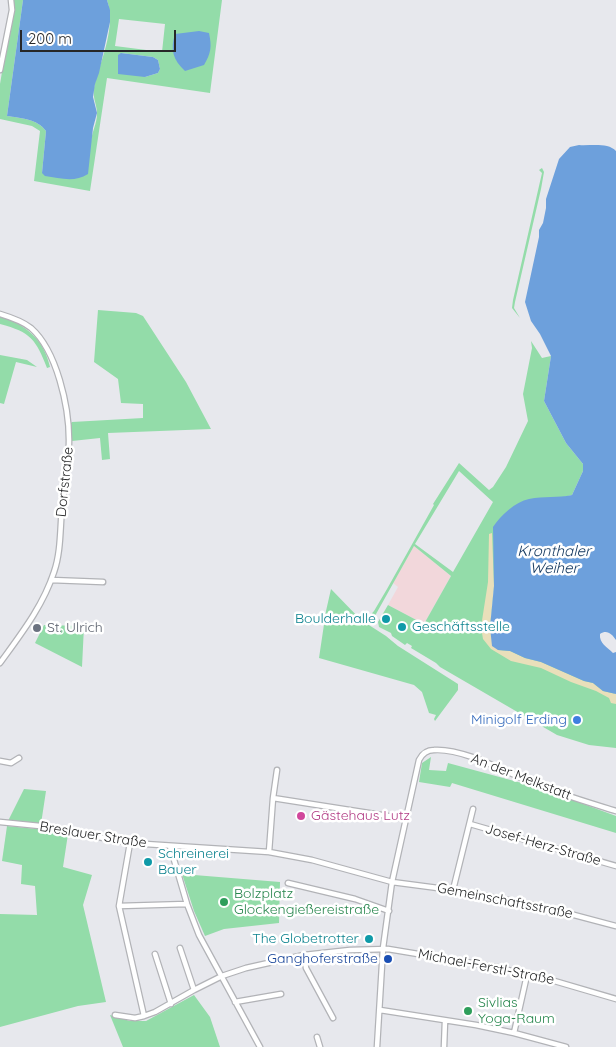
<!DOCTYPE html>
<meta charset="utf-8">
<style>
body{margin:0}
#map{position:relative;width:616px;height:1047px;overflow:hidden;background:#e7e8ed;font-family:Quicksand,sans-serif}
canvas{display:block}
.scale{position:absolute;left:20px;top:30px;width:156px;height:22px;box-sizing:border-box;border:2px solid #262728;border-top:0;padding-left:6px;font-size:15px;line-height:18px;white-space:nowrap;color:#262728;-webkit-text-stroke:4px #fff;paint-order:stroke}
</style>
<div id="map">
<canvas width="616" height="1047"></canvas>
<div class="scale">200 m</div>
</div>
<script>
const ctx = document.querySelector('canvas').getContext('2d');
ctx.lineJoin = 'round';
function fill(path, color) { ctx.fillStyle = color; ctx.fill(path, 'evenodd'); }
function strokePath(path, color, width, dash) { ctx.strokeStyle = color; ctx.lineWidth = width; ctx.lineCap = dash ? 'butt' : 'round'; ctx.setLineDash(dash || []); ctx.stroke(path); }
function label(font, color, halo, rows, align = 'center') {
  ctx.font = font + ' Quicksand,sans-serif'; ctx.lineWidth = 5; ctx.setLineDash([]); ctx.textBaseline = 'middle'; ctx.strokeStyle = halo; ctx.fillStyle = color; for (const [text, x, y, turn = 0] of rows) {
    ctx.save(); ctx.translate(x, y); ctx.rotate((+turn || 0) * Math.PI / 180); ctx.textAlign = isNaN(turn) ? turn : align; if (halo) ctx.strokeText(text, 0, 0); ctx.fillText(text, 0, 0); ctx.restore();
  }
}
fill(new Path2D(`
 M414,546l37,30 -27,48 -36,-19 10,-18 -5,-4z`), '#f2d7db');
fill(new Path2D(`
 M14,0h9l-16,116c13,2 31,3 39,15l-4,42 49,-32c1,-9 6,-18 6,-27 0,-11 -6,-17 -2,-31 7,-26 21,-56 12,-83h115l-12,93 -103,-15 -17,113 -56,-10 6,-50 -8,-5 -32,-7v-35zM119,19l46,5 -3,28 -47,-6zM121,53l32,4 5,3 2,9 -2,4 -13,4z
 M542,168l2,4 -3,17 -26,113 -1,6 6,10 -8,-10 1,-8 26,-114 3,-13 -3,-3z
 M98,310l38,3 7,3 43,66 25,47 -103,4 2,26 -8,1 -2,-22 -28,3 -1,-18 1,-1 71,-4v-14l-22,-1 -3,-24 -24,-17z
 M0,316c26,9 44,23 50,51l-3,1c-11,-28 -16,-36 -47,-44z
 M531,341l11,17 9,-2 -7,45 22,42 17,21v7l-11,24 -12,3h-22l-44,88 -4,41 126,67v54l-27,-3 -32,-10 -117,-68 -4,-4 -25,-15 1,-2 -5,-3 -2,2 -13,-9 -1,-3 -12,-6 -1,-5 10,-17 36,19 27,-48 -37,-30 -43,77 -5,-3 8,-9 13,-22 47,-84 -1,-1 26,-41 30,27 4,-3 13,-20 22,-46 -5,-27 9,-46zM459,471l34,31 -40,70 -38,-28z
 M0,355l27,5 10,7 -21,-5 -12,42 -4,-1z
 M331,589l30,31 25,16 12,10 60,38v6l-23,31 -1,-2 2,-4 -7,-2 -7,-21 -8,-7 -95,-27 7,-47z
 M44,625l40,1 -2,41 -47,-24z
 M431,757l-2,13 17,1 2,-8 92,25 76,28v17l-164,-50 -2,4 -31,-5 3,-19z
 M24,789l22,2 -5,33 -33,-3z
 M7,826l40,4 21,4 -5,33 29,8 -9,30 23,97 -28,4 -78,21v-113l37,1 -2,-29 -14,-2 1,-19 -20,-4z
 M182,874l98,8 -1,41 -55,6 -19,7 -11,-25z
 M194,995l16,22 10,30h-97l-13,-32 20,6h16z`), '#93dca9');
fill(new Path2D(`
 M492,533l2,53 -4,41 8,23 12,1 15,7 16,4 43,19 9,2 10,8 13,3v10l-5,-1 -2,-5 -13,-7 -25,-9 -30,-14 -30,-7 -20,-12 -8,-10 -2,-12 7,-45 1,-48z`), '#e9dfba');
fill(new Path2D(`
 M23,0h84l3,10v12l-11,51 -4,11 -2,13 4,16 -4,15 -5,46c-14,9 -28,4 -43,2l-3,-3 4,-42c-8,-12 -26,-13 -39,-15z
 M199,31l10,2c3,14 2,20 -5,32l-19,6c-12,-11 -15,-22 -10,-37z
 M121,53l32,4 5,3 2,9 -2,4 -13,4 -27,-3v-19z
 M579,145c11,1 29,-3 37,6v489c-4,-6 -9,-11 -16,-6 -1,9 7,13 13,19l3,-1v42l-13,-3 -10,-8 -9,-2 -43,-19 -16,-4 -15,-7 -12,-1 -6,-4 -2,-19 4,-41 -1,-59c8,-12 22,-25 36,-28 15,-3 29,-1 43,-4l11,-24v-7l-17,-21 -22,-42 7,-45 -11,-22 -9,-13 -6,-19 14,-65v-7l4,-7 3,-15v-9l13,-40 11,-12z`), '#6da0dc');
const minor = new Path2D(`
 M0,70l12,-60 -1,-10
 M0,314c10,3 22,7 31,14 26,23 38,79 38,112 0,23 -5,46 -7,68 -2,21 -1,44 -8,64 -11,34 -33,62 -54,91
 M51,580l52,2
 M0,761l11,2 8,-5
 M273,798l134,21
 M0,822l40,4 90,17 139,9 43,8 80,22 61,8 87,16 76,20
 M470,824l146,42
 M130,843l-11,63 25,110
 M170,846l17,58 12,31 61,112
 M269,852l4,-54 4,-28
 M288,883l67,16 34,12
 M453,890l20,-81
 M119,906l68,-2
 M180,948l14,42
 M155,954l16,50
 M304,955l2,13 27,50
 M235,1002l46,-8
 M380,1010l96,15 38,8 52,14
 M115,1015l20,3 9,-2 11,-4 39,-22 28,-14 24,-8 58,-13 46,-5 38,-1 108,18 31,8h7l82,24
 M514,1033l13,-58
 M317,1037l3,10
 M377,1047l6,-99 9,-66 27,-122c3,-6 7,-10 15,-10 28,-2 68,20 94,31 28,12 59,21 88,30
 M444,1047l1,-26`);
strokePath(minor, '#b2b3b7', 7);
strokePath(minor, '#fff', 4.5);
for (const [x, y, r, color] of [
 [386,619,5,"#0f9aa8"],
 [402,627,5,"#0f9aa8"],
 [37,628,5,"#6b7280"],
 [577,720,5,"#3f7fe0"],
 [301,816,5,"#d1479c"],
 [148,862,5,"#0f9aa8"],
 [224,902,5,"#2e9e5b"],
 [369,939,5,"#0f9aa8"],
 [388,959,5,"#1a4fb4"],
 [468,1011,5,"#2e9e5b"]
]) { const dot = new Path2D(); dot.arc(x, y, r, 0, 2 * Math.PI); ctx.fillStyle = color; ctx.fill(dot); strokePath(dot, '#fff', 2); }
label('14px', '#262728', '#fff', [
 ["Dorfstraße",65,482,-84],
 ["An der Melkstatt",521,777,21],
 ["Breslauer Straße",93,835,9],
 ["Josef-Herz-Straße",543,845,16],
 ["Gemeinschaftsstraße",505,901,11],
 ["Michael-Ferstl-Straße",486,967,11]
]);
label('14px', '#0d838f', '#fff', [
 ["Boulderhalle",376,619],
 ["Geschäftsstelle",412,627,"left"],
 ["Schreinerei",158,854,"left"],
 ["Bauer",158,870,"left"],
 ["The Globetrotter",359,939]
], 'right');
label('14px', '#5b616d', '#fff', [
 ["St. Ulrich",47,628]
], 'left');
label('14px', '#366cbe', '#fff', [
 ["Minigolf Erding",567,720]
], 'right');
label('14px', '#b23c85', '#fff', [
 ["Gästehaus Lutz",311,816]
], 'left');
label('14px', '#27864d', '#fff', [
 ["Bolzplatz",234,894],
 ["Glockengießereistraße",234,910],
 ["Sivlias",478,1003],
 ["Yoga-Raum",478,1019]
], 'left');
label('14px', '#164399', '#fff', [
 ["Ganghoferstraße",378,959]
], 'right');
label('italic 15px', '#12375e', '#fff', [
 ["Kronthaler",554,551],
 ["Weiher",554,568]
]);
</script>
